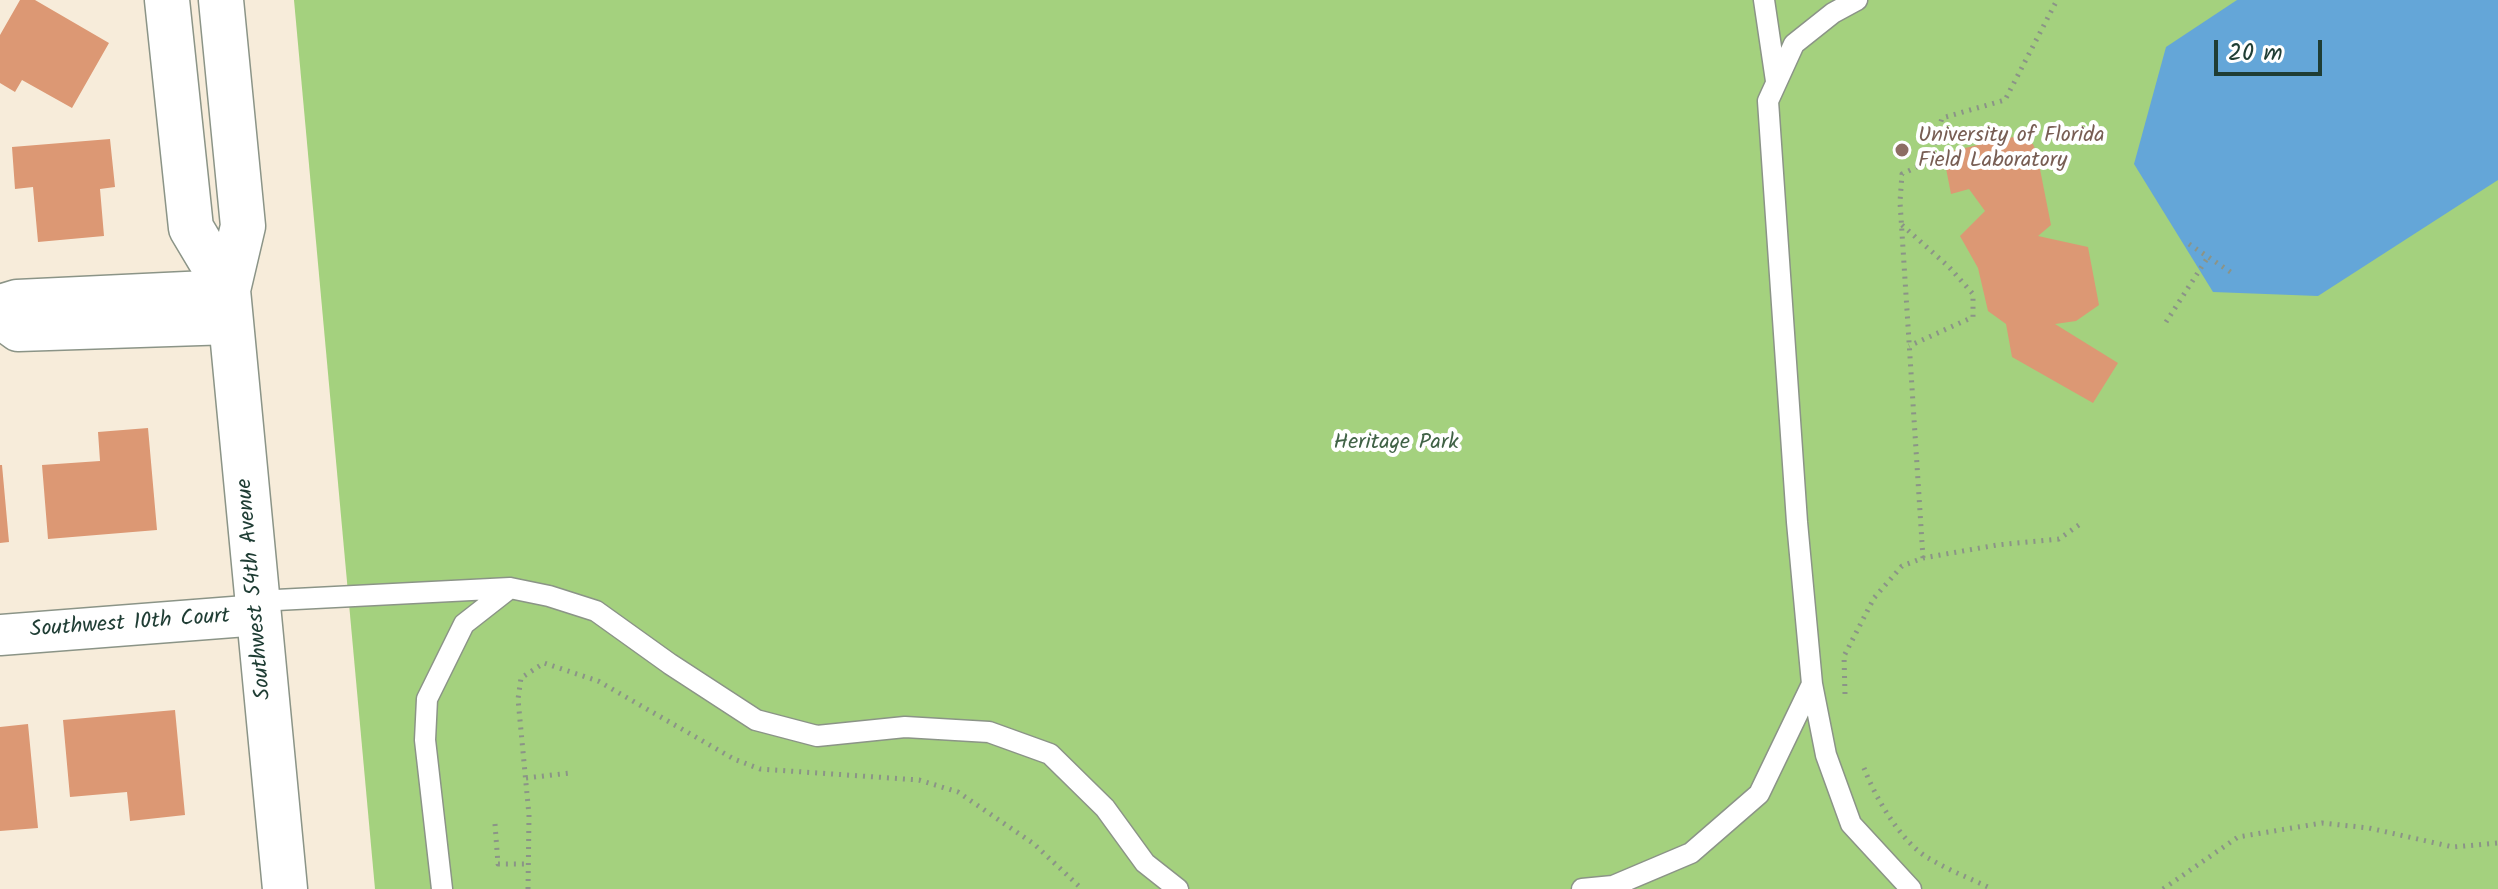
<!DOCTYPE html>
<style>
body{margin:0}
#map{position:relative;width:2498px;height:889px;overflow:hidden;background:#f7ecda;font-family:Kalam,sans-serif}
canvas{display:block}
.scale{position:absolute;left:2214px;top:40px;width:108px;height:36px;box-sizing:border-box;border:4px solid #1f3d34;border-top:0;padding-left:10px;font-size:24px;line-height:28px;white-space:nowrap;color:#1f3d34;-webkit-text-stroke:6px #fff;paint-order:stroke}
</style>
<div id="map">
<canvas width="2498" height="889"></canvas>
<div class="scale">20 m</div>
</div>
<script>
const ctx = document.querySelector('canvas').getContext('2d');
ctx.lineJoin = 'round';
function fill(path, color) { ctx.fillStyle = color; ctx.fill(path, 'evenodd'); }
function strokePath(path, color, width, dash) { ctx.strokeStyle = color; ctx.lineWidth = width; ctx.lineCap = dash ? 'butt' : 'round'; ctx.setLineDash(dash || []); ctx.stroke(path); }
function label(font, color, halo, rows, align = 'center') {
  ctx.font = font + ' Kalam,sans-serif'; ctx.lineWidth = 8; ctx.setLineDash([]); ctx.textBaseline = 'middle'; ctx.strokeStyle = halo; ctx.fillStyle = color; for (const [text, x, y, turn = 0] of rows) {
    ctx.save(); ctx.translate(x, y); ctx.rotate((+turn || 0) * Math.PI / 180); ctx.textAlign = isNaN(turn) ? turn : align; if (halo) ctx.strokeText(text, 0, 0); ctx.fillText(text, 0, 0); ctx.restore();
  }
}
fill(new Path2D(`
 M294,0h2204v889h-2123z`), '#a4d17e');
fill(new Path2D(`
 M2237,0h261v180l-180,116 -105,-4 -79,-128 32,-117z`), '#64a6d8');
fill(new Path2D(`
 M20,0h15l74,43 -37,65 -50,-28 -7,12 -15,-9v-48z
 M2013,137l20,7 4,10 14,71 -13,11 50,11 11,58 -23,16 -21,3 63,39 -25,40 -81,-46 -6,-33 -18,-13 -10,-43 -18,-32 25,-25 -16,-22 -18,5 -8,-41z
 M110,139l5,48 -15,2 4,47 -66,6 -5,-55 -18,2 -3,-42z
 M148,428l9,102 -109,9 -6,-74 58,-4 -2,-29z
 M0,465h2l7,77 -9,1z
 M175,710l10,105 -55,6 -3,-29 -57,5 -7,-77z
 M28,724l10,104 -38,3v-104z`), '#dc9874');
const lane = new Path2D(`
 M1764,0l12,81
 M1857,0l-24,13 -39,31 -26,57 29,421 15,162 14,71 25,69 60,65
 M257,601l253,-13 39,8 47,15 74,53 86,56 61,16 88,-9 84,5 61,22 55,54 40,55 33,26
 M442,889l-17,-149 2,-41 37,-75 46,-36
 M1582,889l31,-3 78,-33 68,-59 53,-110`);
const street = new Path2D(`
 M0,305l17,-5 211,-10
 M0,318l18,13 213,-7
 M0,635l259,-20`);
const secondary = new Path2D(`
 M167,0l24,228 37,62
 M221,0l22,226 -15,64 57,599`);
strokePath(lane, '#8b9487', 23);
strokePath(street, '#8b9487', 43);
strokePath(secondary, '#8b9487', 47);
strokePath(new Path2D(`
 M1902,225l47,42 24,27v23l-64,29
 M2189,244l43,29
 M2166,322l42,-65
 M1923,558l-23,-356 2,-28 27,-13 13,-43 63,-18 52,-100
 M1845,694l-1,-38 30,-58 28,-32 21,-8 74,-13 62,-6 24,-17
 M1864,768c11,29 38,76 66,91 20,12 42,20 62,30
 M526,778l44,-5
 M495,824l3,40h30
 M528,889l1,-74 -11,-116 3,-21 23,-15 54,18 136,78 26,10 159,11 39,12 76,52 48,45
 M2163,889l75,-52 84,-14 47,5 84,19 45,-4`), '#8b9487', 5, [2, 6]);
strokePath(lane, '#fff', 20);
strokePath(street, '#fff', 40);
strokePath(secondary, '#fff', 44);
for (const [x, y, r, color] of [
 [1902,150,8,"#8d6e63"]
]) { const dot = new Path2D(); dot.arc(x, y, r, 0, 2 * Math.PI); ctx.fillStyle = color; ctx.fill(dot); strokePath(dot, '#fff', 3); }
label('22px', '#785e54', '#fff', [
 ["University of Florida",1918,137],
 ["Field Laboratory",1918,162]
], 'left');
label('22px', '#406246', '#fff', [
 ["Heritage Park",1396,444]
]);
label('22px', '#1f3d34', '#fff', [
 ["Southwest 54th Avenue",256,589,-95],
 ["Southwest 10th Court",130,625,-4]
]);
</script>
